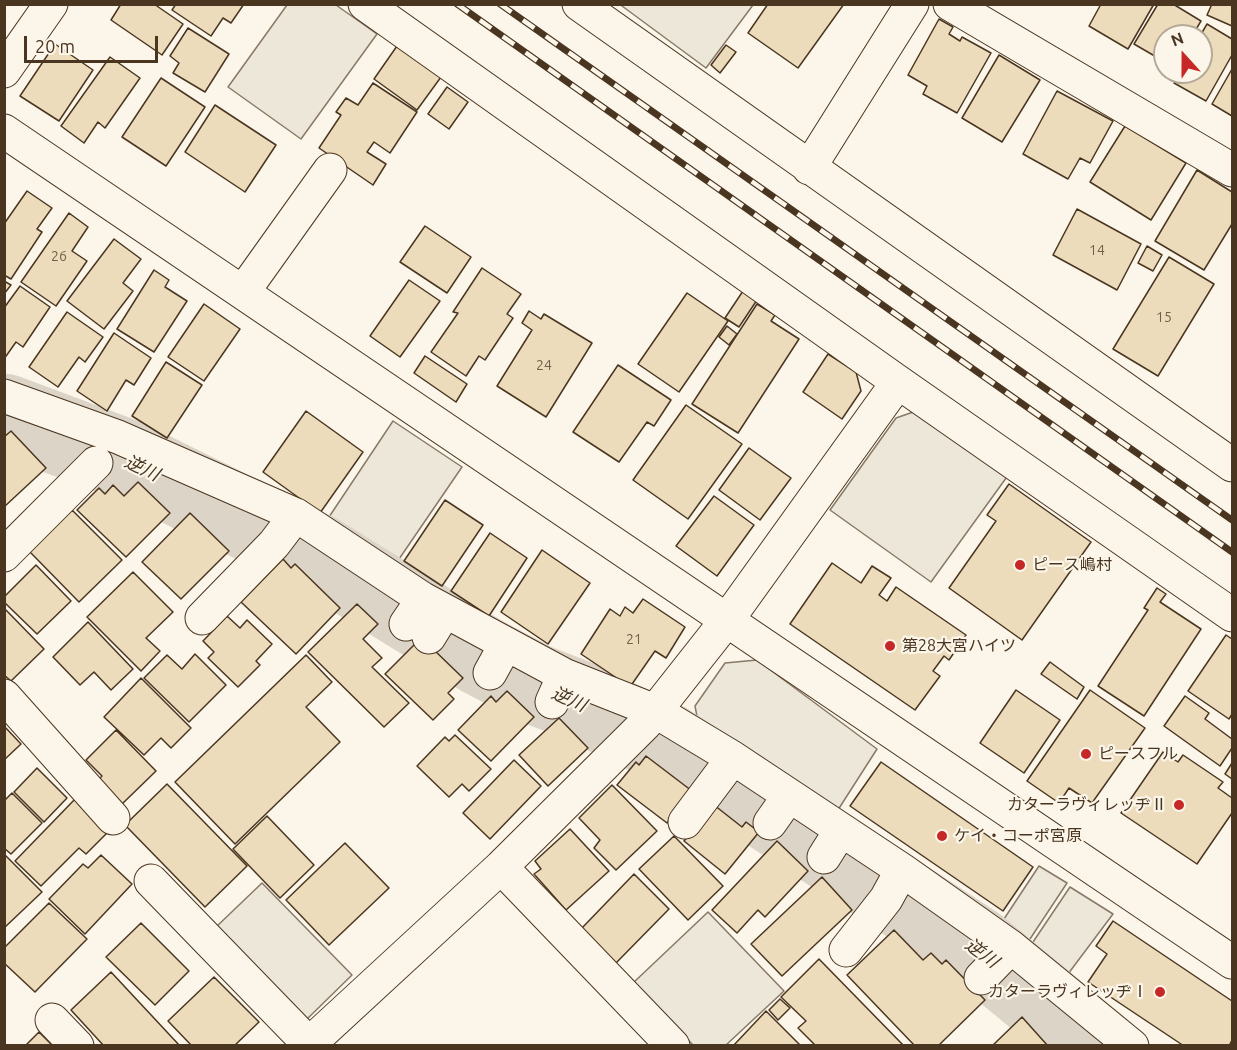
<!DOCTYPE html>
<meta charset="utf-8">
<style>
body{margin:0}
#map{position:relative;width:1237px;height:1050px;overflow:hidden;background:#fbf6e9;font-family:Ubuntu,sans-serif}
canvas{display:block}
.frame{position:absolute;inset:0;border:6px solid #4a3520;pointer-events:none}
.north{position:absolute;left:1153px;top:24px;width:60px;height:60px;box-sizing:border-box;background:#fbf6e9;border:2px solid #b4a999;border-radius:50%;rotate:339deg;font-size:16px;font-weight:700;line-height:24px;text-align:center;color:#4a3520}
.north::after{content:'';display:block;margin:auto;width:21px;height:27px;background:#c62828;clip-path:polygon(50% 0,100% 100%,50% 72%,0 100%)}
.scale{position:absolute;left:24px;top:36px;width:134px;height:27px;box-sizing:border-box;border:3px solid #4a3520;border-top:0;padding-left:8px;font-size:18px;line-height:21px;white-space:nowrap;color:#4a3520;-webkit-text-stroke:4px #fbf6e9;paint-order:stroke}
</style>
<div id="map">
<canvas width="1237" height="1050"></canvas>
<div class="frame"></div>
<div class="north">N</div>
<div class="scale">20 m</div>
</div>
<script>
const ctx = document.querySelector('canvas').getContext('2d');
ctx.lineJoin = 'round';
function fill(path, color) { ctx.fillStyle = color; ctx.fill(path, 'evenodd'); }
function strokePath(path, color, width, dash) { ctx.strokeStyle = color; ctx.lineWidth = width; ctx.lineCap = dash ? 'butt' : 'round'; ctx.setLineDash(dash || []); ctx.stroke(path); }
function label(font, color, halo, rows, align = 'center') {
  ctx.font = font + ' Ubuntu,"Noto Sans JP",sans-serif'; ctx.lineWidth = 4.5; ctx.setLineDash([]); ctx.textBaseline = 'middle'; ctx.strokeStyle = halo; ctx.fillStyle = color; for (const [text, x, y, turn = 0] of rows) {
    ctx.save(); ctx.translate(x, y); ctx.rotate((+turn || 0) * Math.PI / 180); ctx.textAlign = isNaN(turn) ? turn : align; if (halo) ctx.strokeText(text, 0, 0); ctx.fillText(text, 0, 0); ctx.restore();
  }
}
const parking = new Path2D(`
 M287,5h49l41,29 -76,105 -73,-52z
 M623,5v-1l130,1 -47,63 -84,-62z
 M919,410l90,64 -78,108 -101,-72 66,-92z
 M393,421l69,46 -65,95 -68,-45z
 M757,660l120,89 -41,64 -137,-86 -4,-21 30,-43z
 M1039,866l28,17 -39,59 -26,-20z
 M262,883l90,92 -47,46 -90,-93z
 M1070,887l43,27 -45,60 -37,-29z
 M708,912l76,79 -58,54h-33l-60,-62z`);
fill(parking, '#ede7d9');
strokePath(parking, '#887966', 1.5);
strokePath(new Path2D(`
 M4,414l123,46 190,94 165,102 53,28 39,15 92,44 309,203 121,100`), '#dcd4c6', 81);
const building = new Path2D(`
 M121,4h33l29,20 -21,31 -51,-35z
 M176,4h68l-13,19 -8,-5 -12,18 -39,-26z
 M768,4h76l-46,64 -50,-35z
 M1101,4h53l-26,45 -39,-23z
 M1158,4h15l28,17 -9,15h-27v26l-31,-18z
 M1212,4h20v22l-25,-11z
 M939,19l14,8 -4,7 11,7 2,-4 29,16 -34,60 -34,-19 4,-8 -19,-11z
 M1207,24l25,15v16l-26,46 -32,-18 6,-11h21l-1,-36z
 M188,28l41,26 -24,38 -32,-19 6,-10 -9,-7z
 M55,44l38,26 -34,51 -39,-25z
 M726,45l10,7 -16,21 -9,-8z
 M397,46l44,31 -24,33 -43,-31z
 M999,55l41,25 -38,62 -40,-24z
 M110,57l30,21 -35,50 -7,-6 -14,21 -23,-17z
 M1232,69v47l-20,-12z
 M161,78l44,29 -39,59 -44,-29z
 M373,83l44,29 -27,41 -16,-11 -7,10 19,12 -13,21 -54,-37 22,-33 -5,-3 10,-14 12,7z
 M447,87l21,15 -19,27 -21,-15z
 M1057,91l56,30 -23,42 -10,-5 -12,21 -45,-25z
 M215,105l61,40 -31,47 -60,-40z
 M1125,126l61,37 -35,57 -61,-38z
 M1197,170l35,22v32l-28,46 -49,-29z
 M27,191l25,17 -15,21 5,3 -31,47 -7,-4v-51z
 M1077,209l64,35 -24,46 -64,-35z
 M69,213l19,14 -16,24 15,10 -31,45 -35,-24z
 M425,226l46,31 -24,36 -47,-31z
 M114,239l27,20 -18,24 10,8 -29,38 -37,-28z
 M1147,246l15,9 -9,16 -15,-8z
 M1169,257l45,27 -56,92 -45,-27z
 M482,268l39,26 -14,20 6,4 -28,42 -6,-4 -13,20 -35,-24 27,-39 -5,-1z
 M154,270l15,10 -4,7 22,14 -33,51 -37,-23z
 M409,280l31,21 -40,56 -30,-21z
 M4,281l7,4 -7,9z
 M20,286l30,21 -27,40 -7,-5 -12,17v-51z
 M743,291l14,9 -18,27 -14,-9z
 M687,293l41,28 -49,71 -41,-28z
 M204,304l36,25 -36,52 -36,-24z
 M757,304l18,11 -4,6 28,18 -61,94 -46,-29z
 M529,311l12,8 3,-5 48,29 -46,74 -49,-31 35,-56 -10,-7z
 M67,312l36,25 -18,25 -6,-5 -21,30 -29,-20z
 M727,326l10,8 -8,11 -10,-8z
 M114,333l37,25 -17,27 -8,-5 -19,31 -30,-20z
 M828,354l28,18 5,19 -19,28 -39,-27z
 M425,356l42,28 -11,18 -42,-29z
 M166,362l36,23 -35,53 -35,-22z
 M618,365l53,35 -17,26 -7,-4 -28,40 -46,-30z
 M686,405l56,39 -54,75 -55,-39z
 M306,411l57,41 -43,61 -57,-41z
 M11,431l35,37 -42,39v-70z
 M749,448l42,30 -31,42 -41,-30z
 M138,482l32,31 -44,44 -49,-47 22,-22 6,6 8,-9 11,11z
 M1009,484l82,58 -69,98 -73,-52 47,-67 -9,-6z
 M714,496l40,29 -37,51 -41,-30z
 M445,500l38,25 -41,61 -38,-25z
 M72,510l50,50 -43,42 -49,-50z
 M190,513l39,38 -48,48 -39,-37z
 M490,533l37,25 -38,58 -38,-25z
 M542,550l48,33 -42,61 -47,-32z
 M283,559l8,9 4,-4 45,44 -44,46 -55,-52z
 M832,563l29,20 11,-17 19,12 -12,17 8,6 9,-14 70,48 -17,25 -5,-4 -11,15 7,5 -25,34 -125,-86z
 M36,565l35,36 -34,33 -33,-32v-5z
 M133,572l40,40 -27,26 14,13 -19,20 -54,-54z
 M1157,588l9,6 -6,8 41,27 -57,87 -46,-30 50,-76 -4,-2z
 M643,599l42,28 -19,31 -11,-7 -25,36 -49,-33 29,-45 10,7 5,-9 8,6z
 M357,604l21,20 -15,15 19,19 -10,9 37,36 -25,24 -76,-75z
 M4,608l40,41 -33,32 -7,-6z
 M227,616l13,12 7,-8 25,24 -16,17 4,4 -22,22 -30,-29 6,-6 -11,-11z
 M88,622l45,47 -22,21 -17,-18 -14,13 -27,-28z
 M1226,635l6,4v75l-3,5 -41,-28z
 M419,640l14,9 30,29 -15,15 6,6 -21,21 -48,-46z
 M195,654l31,31 -37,37 -45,-44 23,-23 15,14z
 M306,655l26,27 -26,25 34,35 -105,102 -60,-62z
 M1050,662l34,25 -7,12 -36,-25z
 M141,678l50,50 -20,20 -10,-10 -17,17 -40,-38z
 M1016,690l44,30 -36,53 -44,-30z
 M1090,690l55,38 -53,75 -23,-15 -10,15 -32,-22z
 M507,691l27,26 -43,44 -33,-31 33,-34 5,6z
 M1185,696l24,17 -4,6 27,20v9l-12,18 -56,-40z
 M559,718l29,30 -40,38 -29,-31z
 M4,726l17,18 -17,16z
 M116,730l40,41 -35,34 -24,-24 5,-5 -16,-16z
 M455,735l36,34 -22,22 -7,-7 -13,13 -32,-31 28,-29 4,4z
 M1163,752l15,10 5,-7 40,27 -5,6 14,10v15l-35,51 -76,-51z
 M646,756l46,35 -25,32 -50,-38 19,-23 3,3z
 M514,760l27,26 -51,53 -27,-26z
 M881,762l152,105 -30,44 -153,-105z
 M1232,763v16l-7,-5z
 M37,768l30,30 -23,24 -30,-30z
 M167,784l80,82 -42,41 -80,-82z
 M612,785l45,46 -41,39 -22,-22 6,-8 -21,-22z
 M12,793l30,30 -31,31 -7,-6v-47z
 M77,797l33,33 -24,24 -7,-6 -38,38 -26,-25z
 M714,805l28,22 4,-5 13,10 -34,42 -41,-33z
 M267,816l47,49 -34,33 -47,-49z
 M570,829l39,42 -43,39 -32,-36 7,-5 -6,-8z
 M674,836l49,50 -35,34 -49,-51z
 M777,841l31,30 -43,46 -7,-7 -21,23 -25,-23z
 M345,843l44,45 -60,57 -43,-45z
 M4,854l38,38 -38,36z
 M101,855l31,29 -47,50 -36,-35 34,-35 5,4z
 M634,874l35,35 -53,54 -35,-34z
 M822,877l30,33 -70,66 -31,-32z
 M49,903l38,36 -52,53 -31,-29v-15z
 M1113,921l119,80v39l-3,6h-45l-96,-64 19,-28 -11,-8z
 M141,923l48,48 -34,34 -49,-48z
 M894,930l29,30 8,-7 11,11 4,-4 39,40 -47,46h-23l-68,-71z
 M819,959l85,87h-88l-18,-18 8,-7 -25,-24z
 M111,972l69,74h-76l-33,-36z
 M214,977l45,45 -25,24h-42l-24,-25z
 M780,999l10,9 -12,12 -9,-10z
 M766,1011l35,35h-68z
 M1022,1017l26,29h-56z
 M39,1032l14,14h-28z`);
fill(building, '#ecdcbc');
strokePath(building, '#4a3520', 1.5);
const minor = new Path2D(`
 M365,4l533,378 334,233
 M579,4l653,461
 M950,4l282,166
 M4,71l47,-67
 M4,131l1228,831
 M809,168l103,-164
 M243,292l87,-122
 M4,396l114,41 178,78 127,84 141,76 91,36 78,47 169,112 109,77 121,99
 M4,555l92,-92
 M202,618l72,-74 22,-29
 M406,624l17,-25
 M429,637l16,-26
 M490,673l16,-29
 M4,696l109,122
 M552,702l12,-27
 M685,822l48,-64
 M770,823l19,-27
 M824,857l17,-27
 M501,867l172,179
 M151,881l158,163
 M846,950l40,-51 16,-29
 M981,978l30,-31
 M52,1020l25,26
 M307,1046l194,-179 144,-143 82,-104 171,-238`);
strokePath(minor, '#4a3520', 35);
strokePath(minor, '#fbf6e9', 33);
const rail = new Path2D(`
 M457,4l775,548
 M500,4l732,516`);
strokePath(rail, '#4a3520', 7);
strokePath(rail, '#fbf6e9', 4.5, [14]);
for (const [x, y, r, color] of [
 [1020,565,6,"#c62828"],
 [890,646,6,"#c62828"],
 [1086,754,6,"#c62828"],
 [1179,805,6,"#c62828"],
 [942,836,6,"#c62828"],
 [1160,992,6,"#c62828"]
]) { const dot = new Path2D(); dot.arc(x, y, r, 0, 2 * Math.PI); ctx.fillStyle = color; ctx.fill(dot); strokePath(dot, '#fbf6e9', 2); }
label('14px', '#725f47', null, [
 ["14",1097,250],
 ["26",59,256],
 ["15",1164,317],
 ["24",544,365],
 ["21",634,639]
]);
label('16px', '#4a3520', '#fbf6e9', [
 ["ピース嶋村",1032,565],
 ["第28大宮ハイツ",902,646],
 ["ピースフル",1098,754],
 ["カターラヴィレッヂⅡ",1167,805,"right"],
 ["ケイ・コーポ宮原",954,836],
 ["カターラヴィレッヂⅠ",1148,992,"right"]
], 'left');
label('italic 18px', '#4a3520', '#fbf6e9', [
 ["逆川",142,468,25],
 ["逆川",569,699,24],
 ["逆川",982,953,37]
]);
</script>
